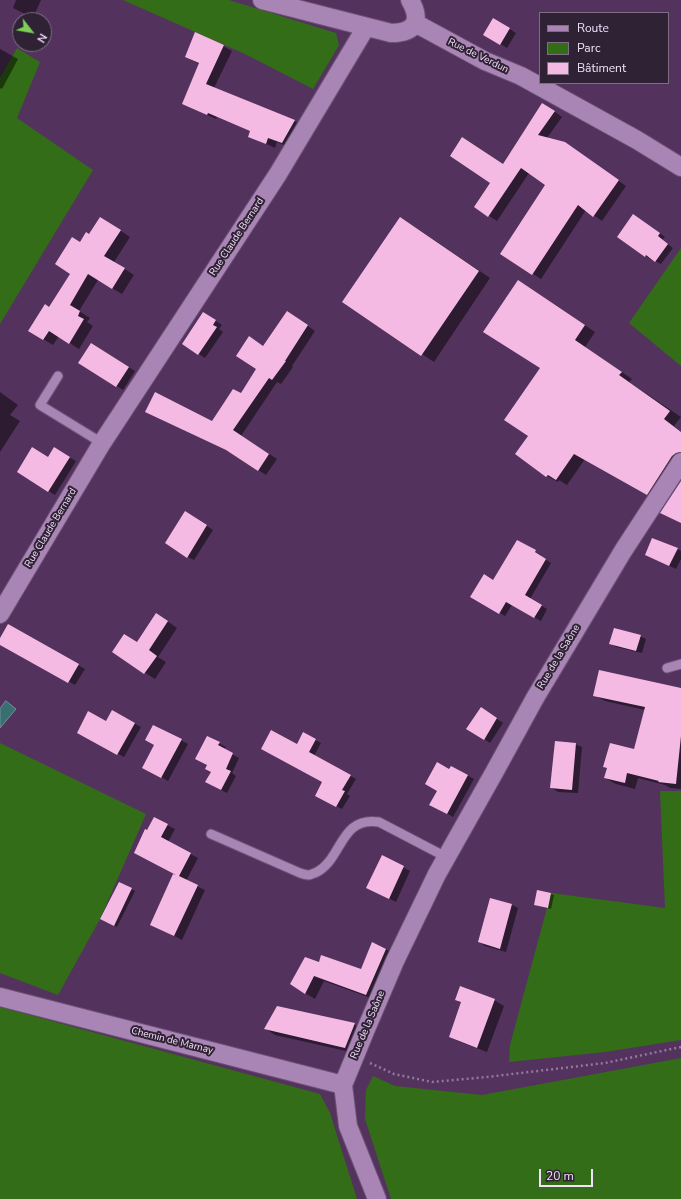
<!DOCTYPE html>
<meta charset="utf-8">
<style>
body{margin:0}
#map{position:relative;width:681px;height:1199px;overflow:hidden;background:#53335d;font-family:"Nunito Sans",sans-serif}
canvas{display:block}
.legend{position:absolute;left:539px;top:12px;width:130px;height:72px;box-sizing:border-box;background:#302235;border:1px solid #7e6e84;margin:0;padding:5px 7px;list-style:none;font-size:12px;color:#f3e0fa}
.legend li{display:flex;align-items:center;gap:8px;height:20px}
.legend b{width:20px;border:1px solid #7e6e84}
.north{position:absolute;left:12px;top:12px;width:40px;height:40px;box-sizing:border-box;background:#302235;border:1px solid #7e6e84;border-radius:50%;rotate:121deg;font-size:11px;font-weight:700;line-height:16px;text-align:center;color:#f3e0fa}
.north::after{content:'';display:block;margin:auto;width:14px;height:18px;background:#7bd156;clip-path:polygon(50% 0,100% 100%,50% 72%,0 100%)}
.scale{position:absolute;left:539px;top:1169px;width:54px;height:18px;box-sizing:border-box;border:2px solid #f3e0fa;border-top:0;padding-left:5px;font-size:12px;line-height:14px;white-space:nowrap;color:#f3e0fa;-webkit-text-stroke:3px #302235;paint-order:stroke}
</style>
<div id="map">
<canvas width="681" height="1199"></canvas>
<ul class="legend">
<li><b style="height:5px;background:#a985b5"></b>Route</li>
<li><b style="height:11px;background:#346d17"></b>Parc</li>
<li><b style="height:11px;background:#f5bae4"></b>Bâtiment</li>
</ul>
<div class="north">N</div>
<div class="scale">20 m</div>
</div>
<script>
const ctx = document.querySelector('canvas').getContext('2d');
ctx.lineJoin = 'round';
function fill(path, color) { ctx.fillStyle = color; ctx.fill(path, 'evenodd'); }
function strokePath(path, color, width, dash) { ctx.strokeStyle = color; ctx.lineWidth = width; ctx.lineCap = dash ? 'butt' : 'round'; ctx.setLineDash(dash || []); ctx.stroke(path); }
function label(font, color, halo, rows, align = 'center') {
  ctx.font = font + ' "Nunito Sans",sans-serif'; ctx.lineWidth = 4; ctx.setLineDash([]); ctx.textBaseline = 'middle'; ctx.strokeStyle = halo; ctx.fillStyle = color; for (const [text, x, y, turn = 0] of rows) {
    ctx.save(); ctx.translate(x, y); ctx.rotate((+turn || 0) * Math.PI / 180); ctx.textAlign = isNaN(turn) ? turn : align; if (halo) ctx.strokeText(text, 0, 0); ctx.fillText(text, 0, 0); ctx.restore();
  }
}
fill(new Path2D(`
 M123,0h106l107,33 3,12 -26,44 -68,-35z
 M17,48l23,14 -23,56 76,52 -93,154v-246z
 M681,248v118l-52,-43z
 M0,743l146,71 -46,105 -42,76 -58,-22z
 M660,791h21v249l-76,12 -96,10 1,-17 41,-152 114,15z
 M0,1007l320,87 10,19 27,86h-357z
 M681,1058v141h-290l-26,-80 1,-29 7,-14 22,10 87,9z`), '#346d17');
const water = new Path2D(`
 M6,701l10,8 -16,19v-19z`);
fill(water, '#386f70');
strokePath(water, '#709199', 1);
fill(new Path2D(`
 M16,0h25l-8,18 -20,-10z
 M500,23l16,10 -9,15 -23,-14z
 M223,46l9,5 -18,37 80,33 9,4 -12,23 -14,-6 -2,6 -26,-12 2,-5 -34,-14 -1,2 -33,-15 16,-40 -13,-7z
 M0,49l18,10 -16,30 -2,-1z
 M551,109l11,8 -15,21 26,10 53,38 -24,35 -16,-11 -45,69 -39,-25 44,-69 -17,-12 -32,48 -22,-14 16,-24 -28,-45 41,27z
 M639,219l26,18 -3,3 11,8 -12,16 -16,-8z
 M110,224l20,13 -16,25 20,13 -12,19 -24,-14 -19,31 11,7 -3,4 6,4 -14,23 -20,-13 -6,9 -23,-14 20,-23 22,-35 8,-30 9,-8z
 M412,225l78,53 -56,84 -91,-60z
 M518,281l77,51 -10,15 47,32 -3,3 52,35 -7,9 7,6v33l-23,36 -73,-42 -18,26 -8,-5 -1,2 -11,-6 -18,-40 12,-68z
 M210,317l12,8 -3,4 4,3 -18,26 -22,-14z
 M295,317l20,14 -23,35 1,1 -12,17 -4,-2 -36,54 36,23 -11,16 -34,-22 -78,-37 58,6 29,-28 17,-25 6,-22z
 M91,345l44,26 -12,19 -44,-27z
 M0,392l18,13 -8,10 10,6 -20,31z
 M54,449l22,12 -21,34 -37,-23 30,-14z
 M192,516l21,14 -19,30 -6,-3z
 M517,541l24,14 -1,1 11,7 -21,36 17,10 -6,12 -29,-16 -7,11 -33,-19 22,-16z
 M675,548l6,3v8l-5,10 -23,-11z
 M166,620l11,8 -19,29 8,5 -11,17 -42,-27 25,-9z
 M8,625l77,44 -10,16 -75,-41v-4z
 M640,636l6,3 -4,14 -26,-6 -5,-3z
 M681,689v100l-11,-1 -5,-3 -27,-7 -3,11 -19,-5 -11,-6 3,-9 -4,-2 31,-17 10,-40 -40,-9 -11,-6z
 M112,712l29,15 -17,30 -40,-21 22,-14z
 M487,712l16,11 -13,20 -6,-4z
 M154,726l34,18 -20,37 -24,-14 12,-22z
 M304,734l17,9 -7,13 42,23 -9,15 3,2 -8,13 -20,-10 2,-17 -27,-37z
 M207,737l19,10 -2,3 15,8 -7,15 4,3 -9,17 -14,-7 -1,-14 -4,-7z
 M575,744l7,3 -4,46 -20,-1 -6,-4z
 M452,767l22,12 -21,38 -22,-13z
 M167,825l8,4 -7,13 30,16 -12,23 19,9 -23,50 -30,-16 23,-50 -32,-17z
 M383,857l27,14 -14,31 -22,-11z
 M120,883l15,8 -18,36 -16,-8z
 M538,891l16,4 -3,14 -16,-4z
 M491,899l21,6 6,3 -12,44 -21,-6 -6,-4z
 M386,949l9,6 -19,45 -52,-19 -9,18 -10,-6 14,-30 43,7z
 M457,1000h37l10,6 -17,46 -27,-10 -10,-5 12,-34z
 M354,1024l10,6 -9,23 -80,-18 -9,-6z`), '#0007');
fill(new Path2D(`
 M493,18l17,10 -10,17 -17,-10z
 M195,32l29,13 -18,39 89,36 -13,23 -14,-5 -2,6 -18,-7 2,-6 -42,-18 -1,2 -25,-11 17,-41 -14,-6z
 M542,103l13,8 -17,24 27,7 54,38 -26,37 -15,-12 -46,70 -32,-21 45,-69 -24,-17 -33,49 -14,-10 16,-24 -40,-27 12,-19 41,27z
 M633,214l27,19 -2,3 10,8 -13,18 -9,-7 -1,2 -28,-20z
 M100,217l21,13 -17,26 21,12 -13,21 -24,-15 -18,31 10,6 -2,5 6,3 -15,25 -20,-13 -6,9 -15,-9 17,-27 4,3 21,-33 -15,-10 17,-27 8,5 6,-10 3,2z
 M400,217l79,54 -58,85 -79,-54z
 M518,280l67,45 -10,15 47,32 -3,3 51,36 -6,8 17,13v20l-5,1 -4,3 -25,39 -73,-41 -18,26 -8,-5 -2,2 -31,-23 13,-18 -24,-16 36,-52 -57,-36z
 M287,311l21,14 -23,36h1l-14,19 -3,-2 -36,52 36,24 -11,17 -32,-21 -81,-38 10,-20 57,29 21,-32 8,4 15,-24 -20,-13 13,-20 14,10z
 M203,312l13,8 -3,5 4,2 -19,28 -16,-11z
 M91,343l38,24 -13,20 -38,-24z
 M32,447l16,10 6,-10 16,10 -22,35 -31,-20z
 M681,481v42l-21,-10z
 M185,511l22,14 -20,33 -22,-15z
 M652,538l26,10 -9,18 -24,-11z
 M517,540l19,10 -1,2 11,7 -21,36 17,10 -8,13 -28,-16 -7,12 -29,-17 14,-23 9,6z
 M156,613l12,8 -19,29 8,6 -13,18 -32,-22 12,-18 13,8z
 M8,624l71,40 -11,19 -68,-38v-7z
 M614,628l27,7 -5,16 -27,-7z
 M599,670l82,18v48l-5,48 -18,-2 1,-1 -32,-8 -2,10 -21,-5 3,-10 -4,-1 7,-24 24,6 11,-42 -52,-11z
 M481,707l16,11 -13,22 -18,-11z
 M112,710l23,13 -18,32 -40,-22 11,-22 18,10z
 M153,725l29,14 -21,39 -19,-10 12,-23 -9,-5z
 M271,730l26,14 6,-12 13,7 -7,13 42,23 -9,15 3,1 -9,16 -21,-11 7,-14 -61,-33z
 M207,736l13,6 -2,3 15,8 -7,16 5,2 -10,19 -16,-8 6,-10 -6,-3 2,-4 -12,-6z
 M555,741l21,2 -4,47 -22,-2z
 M437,762l12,7 2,-3 17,9 -21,39 -18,-9 8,-14 -12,-7z
 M154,817l14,7 -7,13 30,16 -12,23 19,9 -24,51 -24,-11 23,-51 3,1 -42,-22 11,-24 2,1z
 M382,855l22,11 -15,33 -23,-11z
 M119,882l13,6 -18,38 -14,-7z
 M537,890l14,3 -3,15 -14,-3z
 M490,898l22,6 -12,45 -22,-7z
 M372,942l14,7 -20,46 -52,-19 -9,18 -15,-10 15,-27 14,5 2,-7 40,14z
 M460,986l35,13 -18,49 -28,-11 12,-35 -6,-2z
 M277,1006l78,17 -10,25 -81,-19z`), '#f5bae4');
const service = new Path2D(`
 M58,376l-18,29 62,38
 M667,668l14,-4
 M211,834l89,39c3,1 7,2 9,2 1,0 5,-2 6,-2 28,-13 24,-57 64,-51l67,35`);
const minor = new Path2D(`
 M262,0l129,33c24,0 31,-12 19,-33
 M415,23l70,38 36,15 116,64 44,27
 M0,614l102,-171 176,-269 88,-147
 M0,997l343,88
 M377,1199l-29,-73 -5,-41 23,-56 29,-68 42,-87 58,-103 40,-73 88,-147 58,-89`);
strokePath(service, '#6c5175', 11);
strokePath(minor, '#6c5175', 20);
strokePath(new Path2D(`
 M370,1063l24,11 38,8 55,-5 118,-14 76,-16`), '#93789c', 2.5, [2, 3]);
strokePath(service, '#a985b5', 9);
strokePath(minor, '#a985b5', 18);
label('10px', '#f3e0fa', '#302235', [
 ["Rue de Verdun",478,56,26],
 ["Rue Claude Bernard",237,237,-57],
 ["Rue Claude Bernard",51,528,-59],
 ["Rue de la Saône",559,657,-59],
 ["Rue de la Saône",368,1025,-67],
 ["Chemin de Marnay",172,1041,14]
]);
</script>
